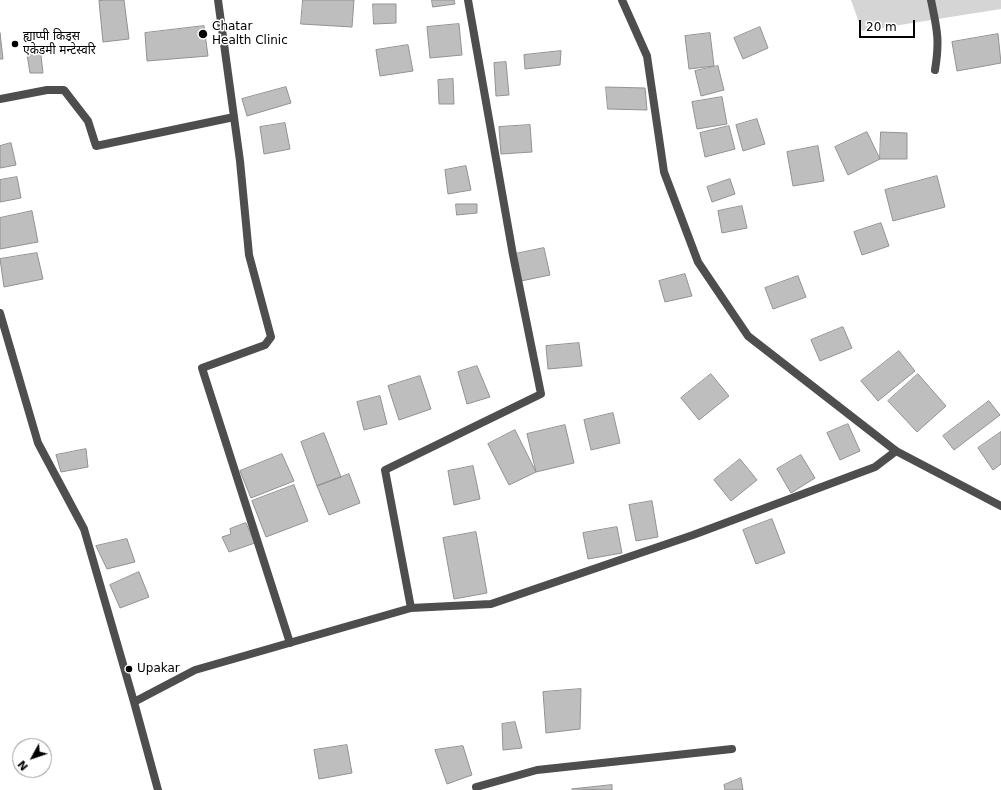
<!DOCTYPE html>
<meta charset="utf-8">
<style>
body{margin:0}
#map{position:relative;width:1001px;height:790px;overflow:hidden;background:#fff;font-family:"DejaVu Sans",sans-serif}
canvas{display:block}
.north{position:absolute;left:12px;top:738px;width:40px;height:40px;box-sizing:border-box;background:#fff;border:1px solid #999;border-radius:50%;rotate:230deg;font-size:11px;font-weight:700;line-height:16px;text-align:center;color:#000}
.north::after{content:'';display:block;margin:auto;width:14px;height:18px;background:#000;clip-path:polygon(50% 0,100% 100%,50% 72%,0 100%)}
.scale{position:absolute;left:859px;top:20px;width:56px;height:18px;box-sizing:border-box;border:2px solid #000;border-top:0;padding-left:5px;font-size:12px;line-height:14px;white-space:nowrap;color:#000;-webkit-text-stroke:3px #fff;paint-order:stroke}
</style>
<div id="map">
<canvas width="1001" height="790"></canvas>
<div class="north">N</div>
<div class="scale">20 m</div>
</div>
<script>
const ctx = document.querySelector('canvas').getContext('2d');
ctx.lineJoin = 'round';
function fill(path, color) { ctx.fillStyle = color; ctx.fill(path, 'evenodd'); }
function strokePath(path, color, width, dash) { ctx.strokeStyle = color; ctx.lineWidth = width; ctx.lineCap = dash ? 'butt' : 'round'; ctx.setLineDash(dash || []); ctx.stroke(path); }
function label(font, color, halo, rows, align = 'center') {
  ctx.font = font + ' "DejaVu Sans","Noto Sans Devanagari",sans-serif'; ctx.lineWidth = 3; ctx.setLineDash([]); ctx.textBaseline = 'middle'; ctx.strokeStyle = halo; ctx.fillStyle = color; for (const [text, x, y, turn = 0] of rows) {
    ctx.save(); ctx.translate(x, y); ctx.rotate((+turn || 0) * Math.PI / 180); ctx.textAlign = isNaN(turn) ? turn : align; if (halo) ctx.strokeText(text, 0, 0); ctx.fillText(text, 0, 0); ctx.restore();
  }
}
fill(new Path2D(`
 M851,0h150v9l-139,22z`), '#d5d5d5');
const building = new Path2D(`
 M107,0h17l5,39 -26,3 -4,-41z
 M303,0h51l-2,27 -51,-3z
 M432,0h22l1,4 -22,3z
 M373,4h23v19l-22,1z
 M459,24l3,31 -32,3 -3,-31z
 M204,26l4,30 -61,5 -2,-28z
 M760,27l8,21 -25,11 -9,-21z
 M0,33l3,26h-3z
 M710,33l4,33 -25,3 -4,-33z
 M998,34l3,29 -44,8 -5,-29z
 M408,45l5,26 -33,5 -4,-26z
 M40,47l3,26h-13l-4,-25z
 M561,51l-1,14 -35,4 -1,-14z
 M506,62l3,33 -13,1 -2,-33z
 M718,66l6,24 -23,6 -6,-25z
 M453,79l1,25h-15l-1,-24z
 M286,87l5,16 -44,13 -5,-17z
 M606,87l39,1 2,22 -39,-1z
 M722,97l5,27 -30,5 -5,-27z
 M757,119l8,25 -22,7 -7,-26z
 M285,123l5,26 -26,5 -4,-27z
 M530,125l2,27 -31,2 -2,-27z
 M729,126l6,23 -30,8 -5,-24z
 M867,132l13,27 -32,16 -13,-28z
 M881,132l26,1v26h-27z
 M11,143l5,22 -16,3v-22z
 M818,146l6,35 -31,5 -6,-34z
 M466,166l5,24 -23,4 -3,-24z
 M937,176l8,31 -52,14 -8,-31z
 M17,177l4,21 -21,4v-22z
 M730,179l5,15 -23,8 -5,-15z
 M456,204h21v9l-20,2z
 M742,206l5,22 -25,5 -4,-22z
 M32,211l6,31 -38,7v-31z
 M881,223l8,23 -27,9 -8,-23z
 M544,248l6,27 -29,6 -6,-27z
 M37,253l6,26 -39,8 -4,-28z
 M685,274l7,22 -27,6 -6,-21z
 M798,276l8,21 -33,12 -8,-21z
 M843,327l9,21 -32,13 -9,-21z
 M579,343l3,23 -34,3 -2,-23z
 M899,351l16,20 -37,30 -17,-20z
 M477,366l13,31 -23,7 -9,-32z
 M711,374l18,22 -30,24 -18,-22z
 M918,374l28,32 -29,26 -29,-31z
 M420,376l11,33 -32,11 -11,-34z
 M380,396l7,28 -23,6 -7,-28z
 M989,401l11,14 -46,35 -11,-14z
 M613,413l7,30 -29,7 -7,-30z
 M848,424l12,27 -20,9 -13,-27z
 M565,425l9,38 -38,9 -9,-38z
 M515,430l21,42 -27,13 -21,-41z
 M1001,432v32l-8,6 -15,-22z
 M324,433l17,44 -24,9 -16,-44z
 M86,449l2,18 -27,5 -5,-17z
 M282,454l12,27 -43,17 -11,-27z
 M801,455l14,23 -24,15 -14,-24z
 M740,459l17,21 -26,21 -17,-21z
 M473,466l7,33 -26,6 -6,-34z
 M349,474l11,29 -31,12 -12,-29z
 M294,485l14,36 -42,16 -14,-36z
 M652,501l6,36 -22,4 -7,-36z
 M772,519l13,34 -29,11 -13,-34z
 M246,523l9,20 -26,9 -7,-15 9,-3 -1,-5z
 M617,527l5,26 -34,6 -5,-26z
 M476,532l11,61 -33,6 -11,-61z
 M127,539l8,23 -28,7 -11,-23z
 M139,572l10,25 -29,11 -10,-23z
 M581,689l-1,40 -34,4 -3,-41z
 M515,722l7,26 -19,2 -1,-26z
 M347,745l5,28 -33,6 -5,-29z
 M463,746l9,29 -25,9 -12,-34z
 M741,778l2,12h-18l-1,-5z
 M612,785v5l-40,-1z`);
fill(building, '#bebebe');
strokePath(building, '#929292', 1);
strokePath(new Path2D(`
 M218,0l22,161 9,94 22,82 -6,8 -63,23 88,275
 M931,0c6,29 9,40 4,70
 M0,99l47,-9h17l24,31 8,25 138,-29
 M0,313l38,130 46,86 50,173 61,-32 216,-62 80,-4 202,-69 182,-68 21,-16
 M411,608l-26,-138 156,-76 -28,-139 -45,-255
 M134,702l24,88
 M477,790l-1,-3 61,-17 195,-21`), '#4e4e4e', 8);
strokePath(new Path2D(`
 M622,0l25,56 17,116 34,90 50,74 148,115 105,55`), '#4e4e4e', 8);
for (const [x, y, r, color] of [
 [203,34,5,"#000"],
 [15,44,4,"#000"],
 [129,669,4,"#000"]
]) { const dot = new Path2D(); dot.arc(x, y, r, 0, 2 * Math.PI); ctx.fillStyle = color; ctx.fill(dot); strokePath(dot, '#fff', 1.5); }
label('12px', '#000', '#fff', [
 ["Chatar",212,27],
 ["Health Clinic",212,41],
 ["ह्याप्पी किड्स",23,37],
 ["एकेडमी मन्टेस्वरि",23,51],
 ["Upakar",137,669]
], 'left');
</script>
